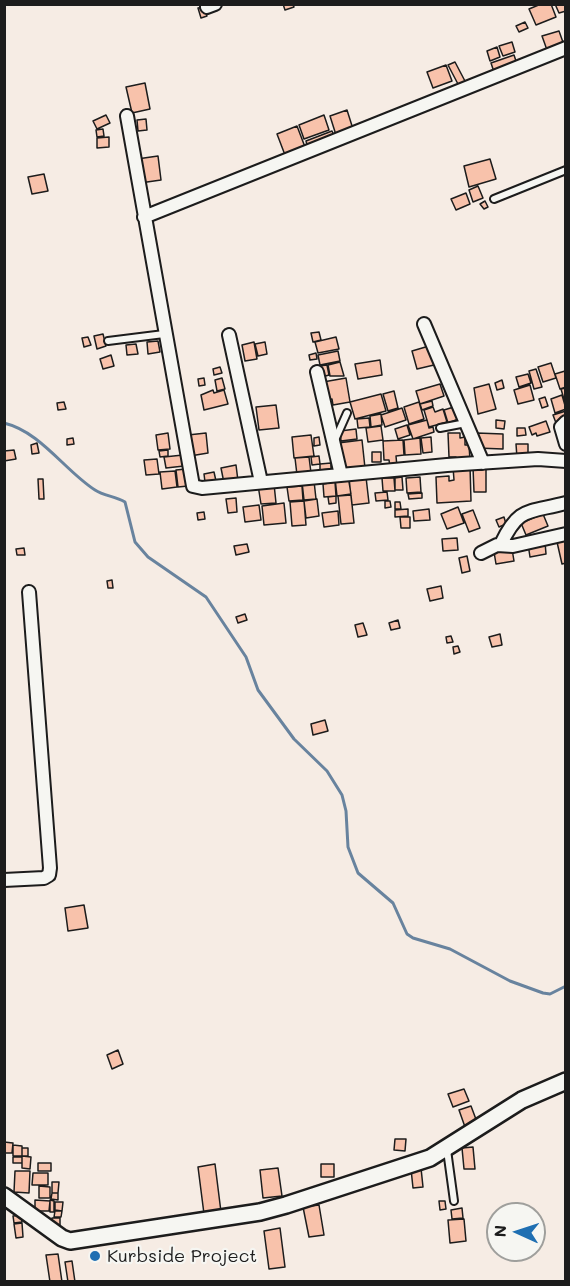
<!DOCTYPE html>
<style>
body{margin:0}
#map{position:relative;width:570px;height:1286px;overflow:hidden;background:#f6ece4;font-family:Mali,sans-serif}
canvas{display:block}
.frame{position:absolute;inset:0;border:6px solid #1c1c1c;pointer-events:none}
.north{position:absolute;left:486px;top:1202px;width:60px;height:60px;box-sizing:border-box;background:#f6f6f2;border:2px solid #9f9f9c;border-radius:50%;rotate:273deg;font-size:16px;font-weight:700;line-height:24px;text-align:center;color:#1c1c1c}
.north::after{content:'';display:block;margin:auto;width:21px;height:27px;background:#1f6fb2;clip-path:polygon(50% 0,100% 100%,50% 72%,0 100%)}
</style>
<div id="map">
<canvas width="570" height="1286"></canvas>
<div class="frame"></div>
<div class="north">N</div>
</div>
<script>
const ctx = document.querySelector('canvas').getContext('2d');
ctx.lineJoin = 'round';
function strokePath(path, color, width, dash) { ctx.strokeStyle = color; ctx.lineWidth = width; ctx.lineCap = dash ? 'butt' : 'round'; ctx.setLineDash(dash || []); ctx.stroke(path); }
function fill(path, color) { ctx.fillStyle = color; ctx.fill(path, 'evenodd'); }
function label(font, color, halo, rows, align = 'center') {
  ctx.font = font + ' Mali,sans-serif'; ctx.lineWidth = 4.5; ctx.setLineDash([]); ctx.textBaseline = 'middle'; ctx.strokeStyle = halo; ctx.fillStyle = color; for (const [text, x, y, turn = 0] of rows) {
    ctx.save(); ctx.translate(x, y); ctx.rotate((+turn || 0) * Math.PI / 180); ctx.textAlign = isNaN(turn) ? turn : align; if (halo) ctx.strokeText(text, 0, 0); ctx.fillText(text, 0, 0); ctx.restore();
  }
}
strokePath(new Path2D(`
 M4,423c37,9 60,47 91,67 9,6 20,6 30,12l10,40 13,15 58,40 40,60 12,33 36,49 33,32 15,24 4,16 2,36 10,26 35,30 14,31 6,4 37,11 60,32 33,12 7,1 16,-8`), '#68839e', 3);
const building = new Path2D(`
 M283,4h10l1,3 -9,3z
 M541,4h10l5,13 -20,8 -7,-16z
 M555,4h11v7l-7,2z
 M204,7l3,9 -6,2 -3,-10z
 M525,22l3,6 -9,4 -3,-6z
 M559,31l5,14 -17,5 -5,-14z
 M512,42l3,10 -12,4 -4,-10z
 M497,47l3,10 -10,4 -3,-10z
 M514,55l3,9 -23,8 -3,-9z
 M455,62l11,21 -7,3 -11,-21z
 M446,65l6,16 -19,7 -6,-16z
 M145,83l5,26 -18,4 -6,-26z
 M347,110l6,19 -17,6 -6,-19z
 M106,115l4,8 -13,6 -4,-8z
 M324,115l5,15 -25,9 -5,-14z
 M146,119l1,11 -9,1 -1,-11z
 M297,126l8,21 -20,8 -8,-21z
 M103,129l1,7 -7,1 -1,-7z
 M332,131l3,7 -27,10 -2,-7z
 M109,137v10l-12,1v-10z
 M158,156l3,24 -21,3 -3,-24z
 M490,159l6,20 -27,8 -5,-21z
 M44,174l4,17 -16,3 -4,-17z
 M478,186l5,12 -10,4 -4,-12z
 M466,193l4,11 -14,6 -5,-11z
 M485,201l3,6 -4,2 -4,-5z
 M319,332l2,8 -8,2 -2,-9z
 M103,334l3,12 -9,3 -3,-13z
 M88,337l3,8 -7,2 -2,-9z
 M336,337l3,12 -21,4 -3,-11z
 M158,341l2,11 -12,2 -1,-12z
 M254,342l3,17 -12,2 -3,-16z
 M265,342l2,12 -9,2 -3,-12z
 M136,344l2,10 -11,1 -1,-10z
 M429,346l5,19 -17,4 -5,-18z
 M338,351l2,10 -20,4 -2,-10z
 M316,353l1,6 -7,1 -1,-5z
 M111,355l3,11 -11,3 -3,-10z
 M380,360l2,15 -24,4 -3,-15z
 M340,362l4,14h-14l-2,-11z
 M551,363l5,15 -13,4 -5,-15z
 M327,365l2,10 -7,2 -3,-11z
 M220,367l2,6 -8,2 -1,-6z
 M536,369l6,18 -8,2 -5,-18z
 M565,371l1,16 -6,2 -5,-15z
 M528,374l3,9 -12,4 -3,-10z
 M204,378l1,7 -6,1 -1,-7z
 M222,378l3,11 -8,2 -2,-11z
 M346,378l4,24 -17,3 -1,-6 -6,1 -3,-18z
 M502,380l2,8 -7,2 -2,-7z
 M440,384l4,12 -24,8 -4,-13z
 M489,384l7,25 -18,5 -4,-26z
 M530,385l4,15 -16,4 -4,-14z
 M566,388v18l-5,-17z
 M213,390l1,3 10,-3 4,14 -24,6 -3,-15z
 M394,391l4,17 -10,3 -5,-17z
 M381,394l5,17 -31,8 -5,-17z
 M562,395l4,14 -11,4 -4,-14z
 M545,397l3,9 -6,2 -3,-9z
 M432,401l1,5 -11,4 -2,-6z
 M64,402l2,7 -8,1 -1,-7z
 M419,402l5,17 -15,5 -5,-17z
 M276,405l3,23 -20,2 -3,-23z
 M457,406l4,12 -13,5 -4,-13z
 M433,407l2,5 8,-3 4,13 -18,5 -5,-17z
 M402,408l4,12 -21,7 -4,-12z
 M566,411v9l-10,3 -3,-8z
 M381,414l1,11 -11,2 -1,-11z
 M369,418l1,9 -12,1 -1,-9z
 M427,420l2,8 4,-1 1,5 -21,7 -5,-14z
 M496,420l9,1 -1,8 -8,-1z
 M546,421l4,11 -13,4 -1,-3 -4,2 -3,-8z
 M407,425l3,10 -12,4 -3,-10z
 M381,426l2,14 -15,2 -2,-14z
 M517,428h8l1,7 -9,1z
 M356,429l1,10 -16,2 -1,-10z
 M168,433l2,16 -12,1 -2,-15z
 M206,433l2,20 -18,3 -2,-21z
 M448,433h12v5l5,-1v8h4l1,15 -14,1v-4h-7z
 M477,433l26,1v15l-26,-1z
 M311,435l3,21 -20,2 -2,-21z
 M319,437l1,8 -6,1v-8z
 M431,437l1,15 -9,1 -2,-15z
 M73,438l1,6 -7,1v-6z
 M420,438l1,16 -16,1 -1,-15z
 M362,440l3,28 -23,2 -4,-27z
 M403,440l1,15 -8,1 1,11h-7l-1,-7h-5l-1,-19z
 M37,443l2,10 -7,1 -1,-9z
 M516,444h12v14h-11z
 M14,450l2,9 -12,2v-10z
 M168,450v6l-8,1 -1,-6z
 M372,452h9v10h-9z
 M183,455l1,11 -18,2 -2,-11z
 M319,456l1,8 -8,1 -1,-8z
 M309,457l2,16 -14,2 -2,-17z
 M157,459l2,15 -13,1 -2,-15z
 M331,463v6l-11,1v-6z
 M236,465l2,16 -14,2 -3,-15z
 M470,466l1,35 -34,2 -1,-26 13,-1v5l5,-1 -1,-13z
 M473,467h13v25h-12z
 M186,469l2,17 -10,1 -2,-17z
 M175,471l2,16 -15,2 -2,-17z
 M214,472l2,9 -11,1 -1,-8z
 M348,476l3,18 -14,2 -2,-18z
 M366,477l3,26 -17,2 -3,-27z
 M402,477l1,13h-8v-12z
 M420,477l1,15 -14,1 -1,-15z
 M382,478h12l1,13h-12z
 M38,479h5l1,20h-5z
 M314,481l2,18 -12,1 -2,-18z
 M335,482l1,14 -12,1 -1,-13z
 M274,484l2,19 -15,1 -3,-19z
 M302,486l1,14 -14,1 -2,-14z
 M387,492l1,8 -12,1 -1,-8z
 M422,493v5l-13,1 -1,-5z
 M351,495l3,28 -13,1 -3,-28z
 M336,496v7l-7,1 -1,-7z
 M236,498l1,14 -9,1 -2,-14z
 M317,499l2,17 -13,2 -2,-17z
 M304,501l2,24 -14,1 -2,-24z
 M385,501h5l1,6 -6,1z
 M395,502h5l1,7h-6z
 M284,503l2,20 -22,2 -2,-19z
 M259,505l2,15 -16,2 -2,-15z
 M458,507l6,16 -17,6 -6,-15z
 M408,509v7l-13,1v-7z
 M429,509l1,11 -16,1 -1,-10z
 M473,510l7,18 -11,4 -7,-18z
 M338,511l1,14 -15,2 -2,-14z
 M204,512l1,7 -7,1 -1,-7z
 M543,514l5,12 -22,9 -5,-12z
 M400,517h10v11h-9z
 M504,517l2,7 -7,3 -3,-7z
 M457,538l1,12 -15,1 -1,-12z
 M566,540v23l-4,1 -5,-22z
 M545,542l1,12 -16,3 -2,-13z
 M247,544l2,8 -13,3 -2,-9z
 M24,548l1,7h-8l-1,-6z
 M512,549l2,12 -18,3 -2,-12z
 M467,556l3,15 -8,2 -3,-15z
 M112,580l1,8h-5l-1,-7z
 M441,586l2,12 -13,3 -3,-12z
 M245,614l2,6 -9,3 -2,-6z
 M398,620l2,8 -9,2 -2,-7z
 M363,623l4,12 -9,2 -3,-12z
 M500,634l2,11 -10,2 -3,-10z
 M451,636l2,6 -6,1 -1,-6z
 M458,646l2,6 -6,2 -1,-7z
 M325,720l3,11 -15,4 -2,-11z
 M84,905l4,23 -20,3 -3,-23z
 M118,1050l5,14 -11,5 -5,-14z
 M464,1089l5,12 -16,6 -5,-13z
 M471,1106l6,16 -12,5 -6,-17z
 M395,1139h11l-1,12 -11,-1z
 M4,1142l9,1 -1,10h-8z
 M13,1145l9,1v10h-9z
 M473,1147l2,22h-11l-2,-21z
 M22,1148h6v8h-6z
 M22,1156l9,1 -1,12 -8,-1z
 M13,1157h9v6h-9z
 M38,1163h13v8h-13z
 M215,1164l6,48 -17,2 -6,-47z
 M321,1164h13v13h-13z
 M278,1168l4,28 -19,2 -3,-28z
 M421,1168l2,19 -10,1 -2,-19z
 M15,1171h15l-1,22 -15,-1z
 M33,1173h15v12h-16z
 M52,1182h7l-1,11h-6z
 M39,1186l11,1v11h-11z
 M52,1193h6v7l-7,-1z
 M35,1200l15,1 -1,10h-14z
 M50,1200l4,1v11h-4z
 M439,1201h6l1,8 -6,1z
 M55,1202h8l-1,9 -7,-1z
 M319,1205l5,30 -15,2 -6,-30z
 M462,1208l1,10 -11,1 -1,-9z
 M55,1211h7l-1,6h-7z
 M21,1215l1,7 -8,1 -1,-7z
 M52,1218h8v10h-9z
 M464,1219l2,22 -16,2 -2,-23z
 M22,1223l1,14 -7,1 -2,-14z
 M280,1228l5,39 -16,2 -5,-38z
 M58,1254l4,28h-12l-4,-27z
 M72,1261l3,21h-7l-3,-20z`);
fill(building, '#f8c2ab');
strokePath(building, '#1c1c1c', 1.5);
const service = new Path2D(`
 M494,199l72,-29
 M108,341l56,-7
 M440,428l26,-5
 M335,440l12,-27
 M447,1150l7,51`);
const minor = new Path2D(`
 M207,7l8,-3
 M127,116l66,370 9,2 245,-23 91,-6 28,2
 M144,217l422,-169
 M424,324l59,139
 M229,335l32,147
 M317,372l24,103
 M566,422l-5,5 5,17
 M501,544c18,-38 27,-31 65,-41
 M481,553l16,-8 16,1 53,-12
 M4,880l40,-2 5,-3 1,-7 -21,-276`);
const tertiary = new Path2D(`
 M4,1196l58,42 8,3 190,-29 26,-7 144,-47 92,-58 44,-19`);
strokePath(service, '#1c1c1c', 10);
strokePath(minor, '#1c1c1c', 16);
strokePath(tertiary, '#1c1c1c', 20);
strokePath(service, '#f6f6f2', 6);
strokePath(minor, '#f6f6f2', 12);
strokePath(tertiary, '#f6f6f2', 15);
for (const [x, y, r, color] of [
 [95,1256,6,"#1f6fb2"]
]) { const dot = new Path2D(); dot.arc(x, y, r, 0, 2 * Math.PI); ctx.fillStyle = color; ctx.fill(dot); strokePath(dot, '#f6f6f2', 2); }
label('18px', '#1c1c1c', '#f6f6f2', [
 ["Kurbside Project",107,1256]
], 'left');
</script>
